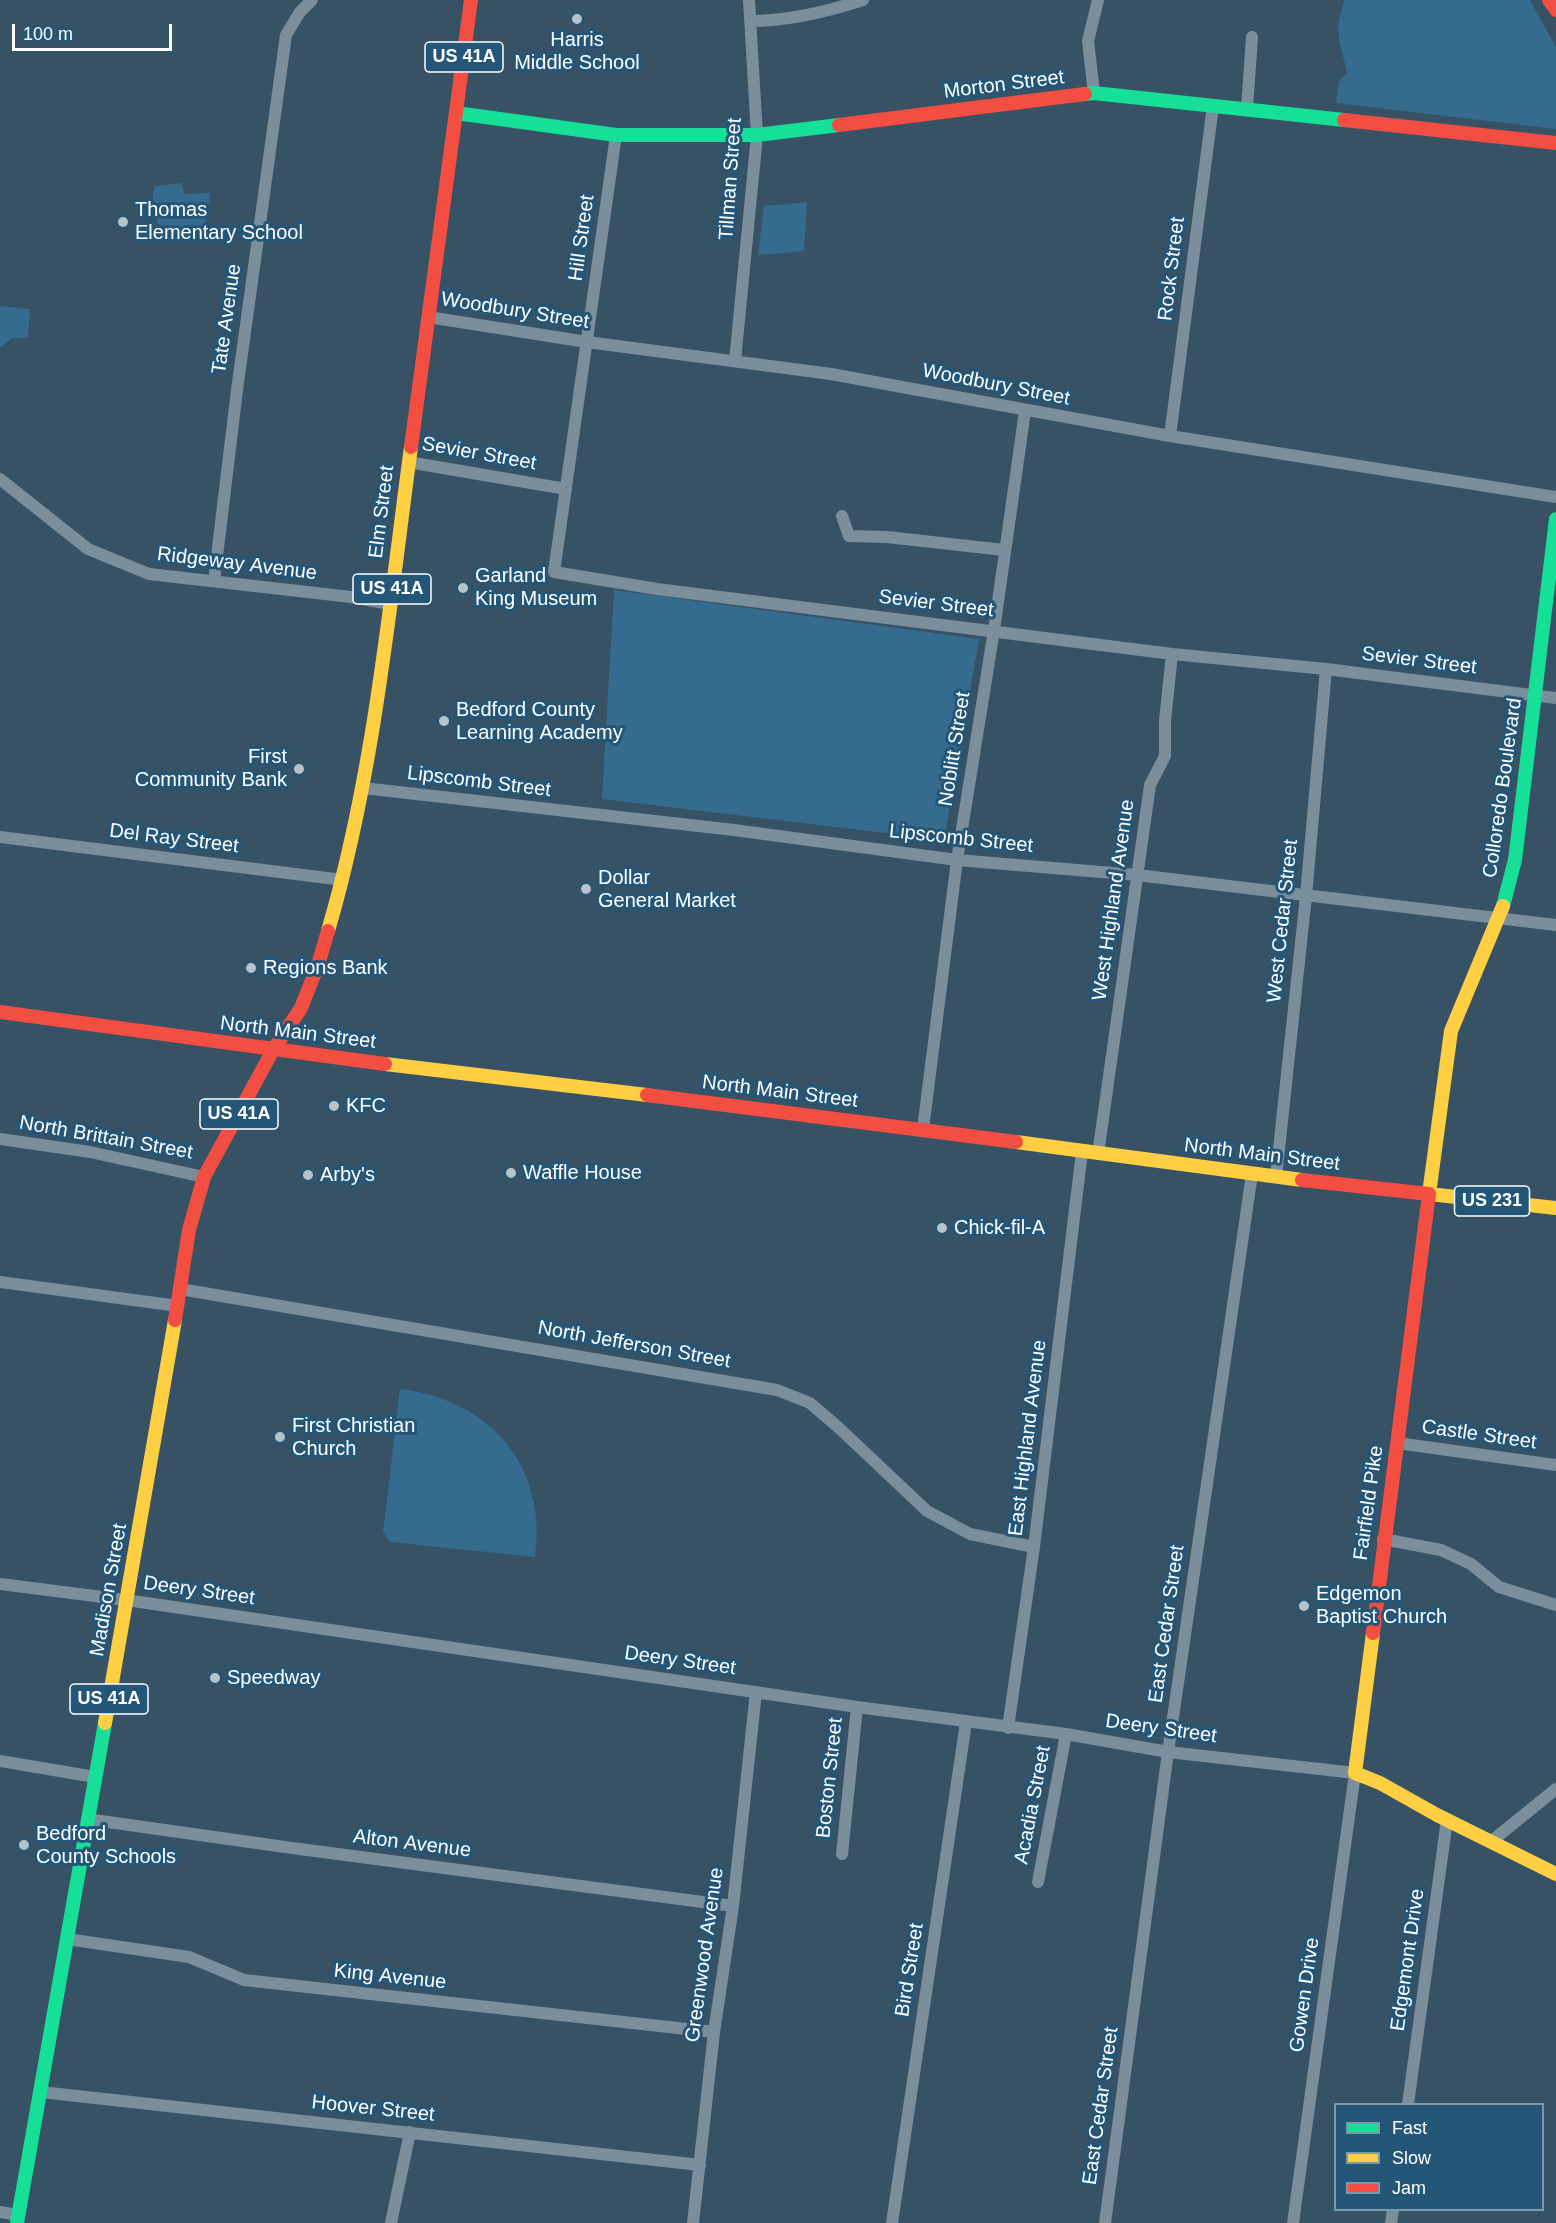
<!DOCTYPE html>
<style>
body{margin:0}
#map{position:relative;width:1556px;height:2223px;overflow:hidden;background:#375265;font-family:Helvetica,sans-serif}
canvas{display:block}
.legend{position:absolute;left:1334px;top:2103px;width:210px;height:108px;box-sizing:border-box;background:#245678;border:2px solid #7c9aae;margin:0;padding:8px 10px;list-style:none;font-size:18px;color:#fff}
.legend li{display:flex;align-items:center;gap:12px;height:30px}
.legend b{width:30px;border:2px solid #7c9aae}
.scale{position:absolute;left:12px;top:24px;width:160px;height:27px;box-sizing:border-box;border:3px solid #fff;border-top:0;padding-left:8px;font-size:18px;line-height:21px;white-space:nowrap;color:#fff;-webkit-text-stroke:4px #245678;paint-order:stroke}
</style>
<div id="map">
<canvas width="1556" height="2223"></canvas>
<ul class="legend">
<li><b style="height:8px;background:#16e098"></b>Fast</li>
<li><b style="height:8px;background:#ffcf43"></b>Slow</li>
<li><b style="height:8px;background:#f24e42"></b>Jam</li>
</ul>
<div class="scale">100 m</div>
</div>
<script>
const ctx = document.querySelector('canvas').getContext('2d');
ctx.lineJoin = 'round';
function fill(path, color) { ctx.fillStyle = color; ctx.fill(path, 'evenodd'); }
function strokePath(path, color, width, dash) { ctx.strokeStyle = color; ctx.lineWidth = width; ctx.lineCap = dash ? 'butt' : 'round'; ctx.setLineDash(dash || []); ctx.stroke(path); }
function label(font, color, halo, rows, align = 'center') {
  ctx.font = font + ' Helvetica,sans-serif'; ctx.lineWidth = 6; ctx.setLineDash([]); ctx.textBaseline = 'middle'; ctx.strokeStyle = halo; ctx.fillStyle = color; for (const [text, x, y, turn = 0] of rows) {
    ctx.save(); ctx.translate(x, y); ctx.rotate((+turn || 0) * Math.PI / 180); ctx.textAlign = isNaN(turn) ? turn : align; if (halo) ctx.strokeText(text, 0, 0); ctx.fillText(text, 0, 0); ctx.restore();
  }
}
fill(new Path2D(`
 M1345,0h185l26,47v82l-220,-26 3,-22 8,-8c-6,-31 -15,-41 -2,-73z
 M182,183l2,11 26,-1 -5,35 -7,2 -38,-5 -3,-3 -2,-13 -3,-3 2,-20z
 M807,202l-3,49 -46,4 6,-49z
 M0,306l30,3 -2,27 -2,2h-14l-12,10z
 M614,590l365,49 -35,201 -342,-41z
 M400,1389c89,10 148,77 135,168l-145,-15 -7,-10z`), '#346b8e');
strokePath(new Path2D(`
 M750,21c39,0 76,-9 113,-21
 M1094,93l-6,-52 10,-41
 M1247,108l5,-71
 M616,135l-62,437 103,17 515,65 154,15 230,29
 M428,317l159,25 244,32 339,62 386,61
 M735,361l22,-226 -8,-135
 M1170,436l43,-330
 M408,462l158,27
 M0,479l88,70 61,25 202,23 39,7
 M842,516l7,20 38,1 117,13
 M214,581l23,-191 49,-355 14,-23 12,-12
 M363,788l371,42 223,30 180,15 419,50
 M0,837l343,43
 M923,1129l34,-269 37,-230 31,-219
 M0,1139l90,13 114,25
 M1098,1154l52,-369 15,-29v-35l7,-67
 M1276,1177l30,-281 20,-227
 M0,1282l178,24
 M180,1289l597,101 33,13 29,25 88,83 43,23 64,13
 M1397,1443l159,22
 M1383,1539l58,11 30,14 28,23 57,18
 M0,1584l126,16 731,107 209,27 102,18 187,21 -62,450
 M1008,1728l26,-181 48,-395
 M0,1761l95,16
 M87,1819l205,29 441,58
 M1493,1840l63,-51
 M842,1854l15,-147
 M1038,1882l28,-148
 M67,1939l122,18 55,23 470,52
 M41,2092l659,73
 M1408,2104l39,-284
 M0,2212l18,3
 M391,2223l19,-91
 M693,2223l21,-191 19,-126 23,-214
 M892,2223l74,-501
 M1105,2223l63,-471 84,-578
 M1391,2223l2,-13`), '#7b8e9c', 12);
strokePath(new Path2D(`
 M1085,94l9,-1 250,27
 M456,113l160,22h141l82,-10
 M1503,906l12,-46 41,-341
 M17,2223l88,-500`), '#16e098', 14);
strokePath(new Path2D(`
 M1503,906l-52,125 -22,163 127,14
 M328,931c46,-157 61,-322 83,-484
 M385,1064l262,31
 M1016,1142l286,38
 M1373,1633l-18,140 25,10 57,32 119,59
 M105,1723l70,-403`), '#ffcf43', 14);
strokePath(new Path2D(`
 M1549,0l7,10
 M1344,120l212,23
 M839,125l246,-31
 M411,447l60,-447
 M0,1012l385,52
 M647,1095l369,47
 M1302,1180l127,14
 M175,1320l14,-90 15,-53 69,-127 28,-42 17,-43 10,-34
 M1373,1633l56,-439`), '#f24e42', 14);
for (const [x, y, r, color] of [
 [577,19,6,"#b9c2c9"],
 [123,222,6,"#b9c2c9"],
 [463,588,6,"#b9c2c9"],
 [444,721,6,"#b9c2c9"],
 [299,769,6,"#b9c2c9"],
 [586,889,6,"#b9c2c9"],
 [251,968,6,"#b9c2c9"],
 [334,1106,6,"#b9c2c9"],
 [511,1173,6,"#b9c2c9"],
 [308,1175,6,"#b9c2c9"],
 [942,1228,6,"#b9c2c9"],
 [280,1437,6,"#b9c2c9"],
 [1304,1606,6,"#b9c2c9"],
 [215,1678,6,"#b9c2c9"],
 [24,1845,6,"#b9c2c9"]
]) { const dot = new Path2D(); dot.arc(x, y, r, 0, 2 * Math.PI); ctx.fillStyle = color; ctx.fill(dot); strokePath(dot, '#245678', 2); }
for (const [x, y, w] of [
 [464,57,78],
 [392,589,78],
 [239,1114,78],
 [1492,1201,75],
 [109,1699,78]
]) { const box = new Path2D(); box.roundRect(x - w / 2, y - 15, w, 30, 4.5); ctx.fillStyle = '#245678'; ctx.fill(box); strokePath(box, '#fff', 1.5); }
label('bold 18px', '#fff', null, [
 ["US 41A",464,57],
 ["US 41A",392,589],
 ["US 41A",239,1114],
 ["US 231",1492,1201],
 ["US 41A",109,1699]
]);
label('20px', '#fff', '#245678', [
 ["Harris",577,40,"center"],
 ["Middle School",577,63,"center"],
 ["Thomas",135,210],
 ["Elementary School",135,233],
 ["Garland",475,576],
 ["King Museum",475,599],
 ["Bedford County",456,710],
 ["Learning Academy",456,733],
 ["First",287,757,"right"],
 ["Community Bank",287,780,"right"],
 ["Dollar",598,878],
 ["General Market",598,901],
 ["Regions Bank",263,968],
 ["KFC",346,1106],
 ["Waffle House",523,1173],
 ["Arby's",320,1175],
 ["Chick-fil-A",954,1228],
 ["First Christian",292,1426],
 ["Church",292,1449],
 ["Edgemon",1316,1594],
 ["Baptist Church",1316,1617],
 ["Speedway",227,1678],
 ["Bedford",36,1834],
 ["County Schools",36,1857]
], 'left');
label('20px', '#fff', '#245678', [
 ["Morton Street",1004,85,-7],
 ["Tillman Street",731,179,-86],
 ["Hill Street",582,238,-82],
 ["Rock Street",1172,269,-83],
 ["Woodbury Street",515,311,9],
 ["Tate Avenue",227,319,-82],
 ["Woodbury Street",996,385,11],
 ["Sevier Street",479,454,10],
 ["Elm Street",382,512,-83],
 ["Ridgeway Avenue",237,564,7],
 ["Sevier Street",936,604,7],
 ["Sevier Street",1419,661,7],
 ["Noblitt Street",955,749,-81],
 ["Lipscomb Street",479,782,7],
 ["Colloredo Boulevard",1503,788,-82],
 ["Del Ray Street",174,839,7],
 ["Lipscomb Street",961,839,6],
 ["West Highland Avenue",1114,900,-82],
 ["West Cedar Street",1283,921,-84],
 ["North Main Street",298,1033,7],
 ["North Main Street",780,1092,7],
 ["North Brittain Street",106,1138,10],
 ["North Main Street",1262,1155,7],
 ["North Jefferson Street",634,1345,10],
 ["Castle Street",1479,1435,8],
 ["East Highland Avenue",1028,1438,-83],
 ["Fairfield Pike",1369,1503,-82],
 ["Madison Street",109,1590,-80],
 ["Deery Street",199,1591,8],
 ["East Cedar Street",1167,1624,-82],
 ["Deery Street",680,1661,8],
 ["Deery Street",1161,1729,8],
 ["Boston Street",830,1778,-84],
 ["Acadia Street",1033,1805,-79],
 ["Alton Avenue",412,1844,7],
 ["Greenwood Avenue",705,1955,-82],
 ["Edgemont Drive",1408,1960,-82],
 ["Bird Street",910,1970,-81],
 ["King Avenue",390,1977,6],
 ["Gowen Drive",1305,1995,-82],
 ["East Cedar Street",1101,2106,-82],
 ["Hoover Street",373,2109,6]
]);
</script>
